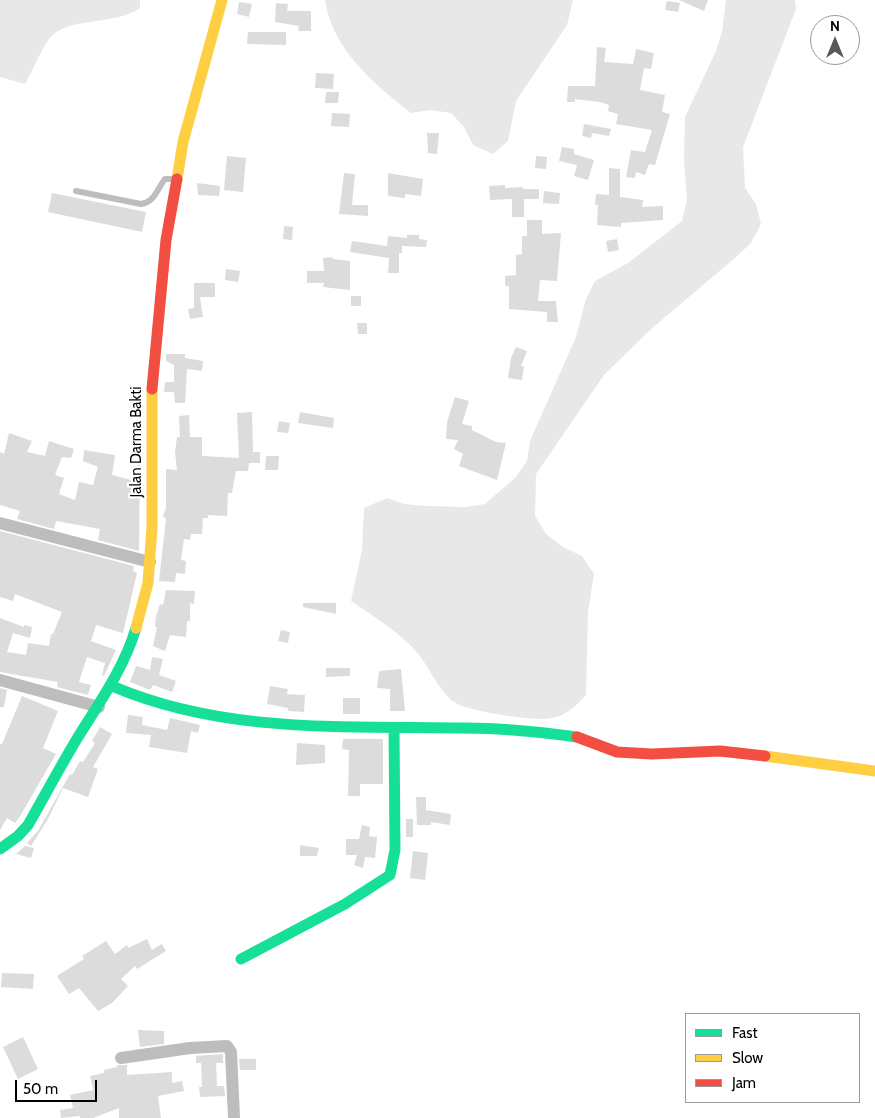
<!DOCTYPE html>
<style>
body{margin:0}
#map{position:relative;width:875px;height:1118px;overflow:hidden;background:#fff;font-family:Cabin,sans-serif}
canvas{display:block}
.legend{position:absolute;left:685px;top:1013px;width:175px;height:90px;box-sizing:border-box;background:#fff;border:1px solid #999;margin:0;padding:6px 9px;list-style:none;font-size:15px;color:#000}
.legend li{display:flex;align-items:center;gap:10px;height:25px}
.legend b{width:25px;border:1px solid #999}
.north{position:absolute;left:810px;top:15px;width:50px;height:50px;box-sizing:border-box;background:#fff;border:1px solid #999;border-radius:50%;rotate:0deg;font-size:14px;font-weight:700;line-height:20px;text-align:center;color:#000}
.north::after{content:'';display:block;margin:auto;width:18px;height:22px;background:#595959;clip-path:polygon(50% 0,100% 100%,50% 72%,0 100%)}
.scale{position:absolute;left:15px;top:1080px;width:82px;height:22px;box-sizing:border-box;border:2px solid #000;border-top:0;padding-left:6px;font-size:15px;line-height:18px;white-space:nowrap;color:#000;-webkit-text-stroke:4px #fff;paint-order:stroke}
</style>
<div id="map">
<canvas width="875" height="1118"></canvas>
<ul class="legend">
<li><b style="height:6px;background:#16e098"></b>Fast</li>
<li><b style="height:6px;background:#ffcf43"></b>Slow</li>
<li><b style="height:6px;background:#f24e42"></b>Jam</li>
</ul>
<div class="north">N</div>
<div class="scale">50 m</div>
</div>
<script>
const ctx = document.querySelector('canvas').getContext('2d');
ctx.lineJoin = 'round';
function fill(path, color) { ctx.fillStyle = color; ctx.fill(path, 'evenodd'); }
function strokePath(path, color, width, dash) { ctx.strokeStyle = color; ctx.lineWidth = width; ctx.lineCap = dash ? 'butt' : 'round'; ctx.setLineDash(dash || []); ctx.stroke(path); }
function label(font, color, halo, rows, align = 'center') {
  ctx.font = font + ' Cabin,sans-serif'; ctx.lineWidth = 4.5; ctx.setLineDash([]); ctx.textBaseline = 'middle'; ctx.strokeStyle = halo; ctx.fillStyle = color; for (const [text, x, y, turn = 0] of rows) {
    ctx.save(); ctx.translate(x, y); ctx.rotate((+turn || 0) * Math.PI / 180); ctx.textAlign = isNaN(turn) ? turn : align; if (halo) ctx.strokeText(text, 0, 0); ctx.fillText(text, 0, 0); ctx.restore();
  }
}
fill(new Path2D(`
 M0,0h140v8c-24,18 -74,8 -91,31 -9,13 -16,31 -24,45l-25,-7z
 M325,0h248l-6,25 -51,76 -8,40 -15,13 -20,-9 -9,-18 -13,-14 -20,-3 -20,3c-37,-29 -79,-64 -86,-113z
 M726,0h69l1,9 -53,138 2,41 11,16 5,20 -10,19 -15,14 -86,73 -46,45 -68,99 -1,42 11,18 17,13 19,9 12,18 -6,38 -2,83c-10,11 -19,20 -34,23 -17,4 -89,-7 -101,-18 -15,-14 -24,-37 -36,-50 -18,-19 -42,-34 -64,-49l11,-51 2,-42 23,-10 17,6 23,2 39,1 19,-3 31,-27 11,-16 3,-20 46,-104 10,-38 9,-18 33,-18 54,-42 5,-21 -3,-41 1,-42 31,-66 6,-19z`), '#e8e8e8');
fill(new Path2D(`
 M679,0h29l-4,11z
 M667,1l13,2 -2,9 -13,-2z
 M239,2l13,2 -3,13 -12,-3z
 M276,3l12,1 -1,7h24v20h-13l1,-5 -24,-4z
 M248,32h38v13l-39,-1z
 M597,47l9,1 -2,14 29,2 3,-15 18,4 -3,16 -7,-1 -4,22 25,5 -3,17 8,2 -15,51 -6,-1 -4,11 -9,-3 -1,6 -9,-1 5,-27 14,2 7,-22 -36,-6 2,-10 -10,-3 1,-6 -9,-3 -25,-3v3h-8l1,-16h27z
 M316,73l18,1 -1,15 -18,-1z
 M326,92h13l-1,11h-13z
 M332,113l18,1 -1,13 -18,-1z
 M584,124l27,5 -2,7 -17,-3 -1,5 -9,-2z
 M427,133h12l-2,21 -9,-1z
 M562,147l12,2v5l20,6 -6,20 -14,-4 3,-11 -18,-4z
 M227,156l19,2 -3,34 -19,-2z
 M536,156l11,1 -1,12 -11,-1z
 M609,168l11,1v28l23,3 -1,7 21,-1v14l-42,3v4l-24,-2 1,-20h-3l1,-11 13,1z
 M344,173l11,1 -3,31h16v11l-29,-2z
 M388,173l35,6 -2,17 -16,-2v4l-17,-2z
 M197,183l23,3 -1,10 -21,-1z
 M505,185v3l18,-1v2h16v10h-15v18h-12v-18l-22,1 -1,-14z
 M544,191l16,2 -1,11 -16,-1z
 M52,193l94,19 -4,20 -94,-20z
 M527,220h15v14l19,-1 -4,48 -17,-1 -2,21h18l2,21h-11v-10l-38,-3v-23h-4v-10l11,-1v-20l6,-1v-18h5z
 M284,226l9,1 -1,13 -9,-1z
 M407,235h12v4l8,1 -1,7 -24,-1v7h-3v20h-11l1,-15 -39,-6 2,-11 35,5 1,-10 19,2z
 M617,239l2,11 -11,2 -2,-11z
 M332,257l1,2 17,2v29l-27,-3 1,-4h-17v-12h17l-1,-13z
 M226,269l14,2 -2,11 -13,-2z
 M194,283h21v14h-15l3,20 -13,2 -2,-10 6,-1z
 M351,296h10v10h-10z
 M357,323h10v11h-9z
 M516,347l11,4 -6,15h3l-2,14 -14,-2 3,-20z
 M166,354h19v4l18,3 -1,10 -15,-2 -2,34h-10l-1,-11h-10l1,-10h9v-17l-8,-4z
 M455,397l14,4 -7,23 10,2v4l24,12 10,1 -9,37 -38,-14 4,-12 -9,-5 4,-9 -12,-1 1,-17z
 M252,412l1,40h7v11h-11l-1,8h-12l-4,22h-4l-1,23 -19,-1v3h-5l-1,16h-11l-1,6 -6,-1 -3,21 5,1 -1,13 -9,-1 -1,9 -16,-1 7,-62 -3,-3 3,-8v-39l11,1 -2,-18 2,-15h3l-1,-21 10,-1 1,22h12v19l37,2 -2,-45z
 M300,412l34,6 -1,10 -35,-5z
 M279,421l11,2 -2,10 -11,-1z
 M9,433l23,8 -5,11 18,4 4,-15 25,8 -3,9 -9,-1 -7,18 9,3 -5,16 16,6 4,-18 14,3 5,-18 -15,-6 1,-11 31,5 -3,20 19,5v-2l4,1 2,-15h3l-1,87 -41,-11 2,-11 -44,-8 -2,8 -37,-10 3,-8 -20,-6v-53l4,2z
 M266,456h13l-1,14h-13z
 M0,531l134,35 -1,5 4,2 -14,60 -27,-8 -5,16 25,9 -12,26 -2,-1 3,-12 -18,-6 -8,25 12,3 -3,10 -31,-8 1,-5 -58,-10v-54l24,9v-2l8,2 -2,11 -17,-5 -6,19 19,3 2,-12 21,3 2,-12h2l9,-22 -47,-18 -2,7 -13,-4z
 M166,590l29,1 -1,13 -4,-1v18h-3l-1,16 -16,-2 -5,16 -12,-5 4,-19h-2l1,-11 4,-12 3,1z
 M303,603h33v11l-33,-7z
 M281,630l9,2 -2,11 -10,-2z
 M152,657l11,2 -4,16 17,6 -4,11 -19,-7 -3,5 -20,-8 6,-16 14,4z
 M326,668h24v8l-24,1z
 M401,669l4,42h-15v-22l-13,-1 2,-17z
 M270,686l18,3 -1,5 18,1 -1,17 -16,-1v-3l-21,-4z
 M0,688l7,2 -3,17h-4z
 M22,696l36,15 -15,37 13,6 -37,64 -4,5 -8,-5 -7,12v-86h2z
 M343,698h17v16h-17z
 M128,715l15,2 -1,8 25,5 3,-12 30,7 -2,8 -7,-2 -4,22 -38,-6 2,-12 -25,-2z
 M100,727l12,7 -19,33 5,2 -10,28 -25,-9 -15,31 -17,27 -4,-3 11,-12 32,-57 2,1 8,-14 3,1 12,-19 -3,-2z
 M343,739h40v45h-23v12h-12l1,-46 -7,-1z
 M297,743l28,2v18l-29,2z
 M416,797h10v13l25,4 -1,11 -19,-3v3h-14z
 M406,819h7v18h-7z
 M362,825l8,2 -1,9 8,1 -2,21 -10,-1 -2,11 -9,-3 3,-10h-11v-16h13z
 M300,845l19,3 -2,8h-17z
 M25,846l9,2 -3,10 -15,-4z
 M413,851l15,2 -3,27 -15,-2z
 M147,939l5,11 10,-6 4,7 -29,18 -2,-3 -14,13 7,7 -16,17 -14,8 -19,-23 -10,6 -12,-18 27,-17 -2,-3 24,-15 9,13 12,-9 1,3z
 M2,973l32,1 -1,15 -32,-2z
 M138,1030l26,1v13l-24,3z
 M23,1037l15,32 -20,10 -15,-32z
 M223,1054v9h-7l1,23h7l1,10 -25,1 -1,-10h3l-1,-24h-5v-7z
 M239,1059h17v11h-16z
 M117,1065h10v10l45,-3v11l10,-2 2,10 -26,5 3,22h-42v-10l-26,10h-13v-2l-19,2 -1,-8 13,-2 -3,-13 23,-5 -3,-14 14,-3v-3l13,-3z`), '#dcdcdc');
strokePath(new Path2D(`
 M76,191l65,13c14,-2 16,-15 24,-25h8`), '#bdbdbd', 6);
strokePath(new Path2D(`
 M0,523l150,39
 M0,680l99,27
 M121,1058l69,-10 37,-2 4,6 3,66`), '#bdbdbd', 12);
strokePath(new Path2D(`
 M112,686c112,48 233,40 352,42 38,0 76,4 113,9
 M0,849l18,-13 10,-11c16,-28 31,-56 47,-83 23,-38 48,-71 61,-114
 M241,959l104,-55 45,-29 5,-25 -1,-122`), '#16e098', 11);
strokePath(new Path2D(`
 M177,179l6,-37 39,-142
 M136,628l12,-45 4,-56v-138
 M765,756l110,15`), '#ffcf43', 11);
strokePath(new Path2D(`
 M152,389l14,-149 11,-61
 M577,737l40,15 35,2 68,-3 45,5`), '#f24e42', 11);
label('15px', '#000', '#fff', [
 ["Jalan Darma Bakti",137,442,-90]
]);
</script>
